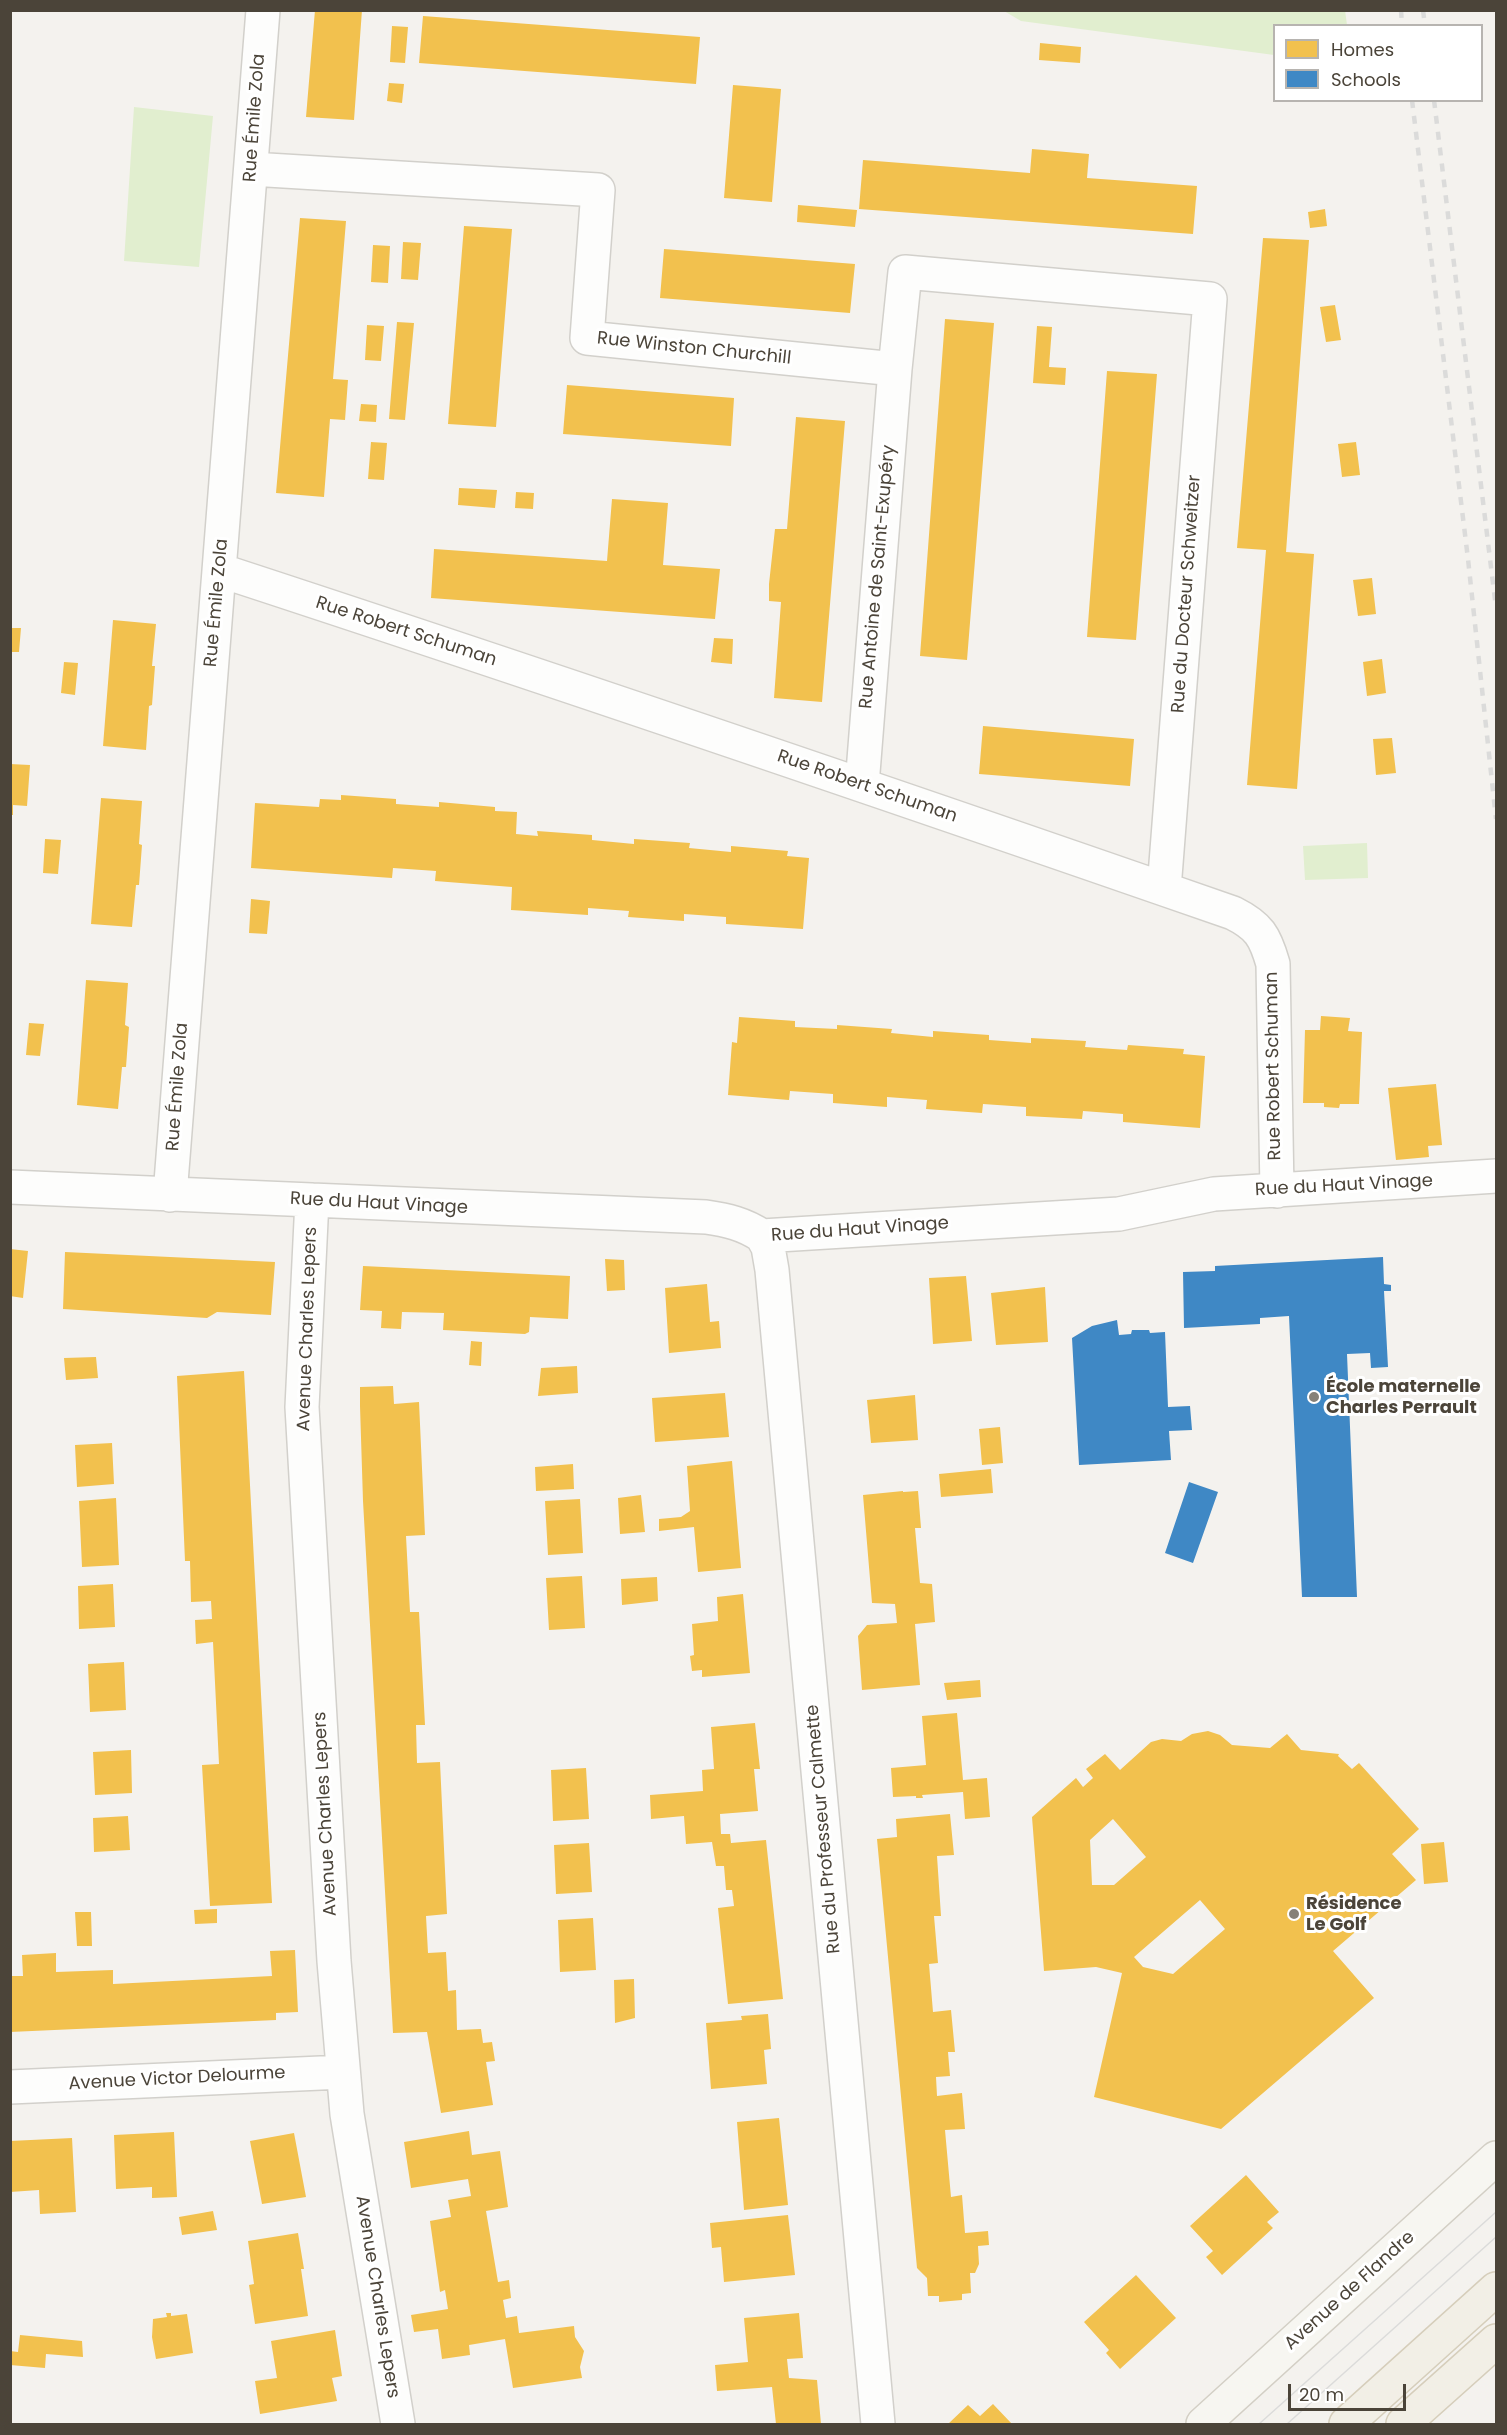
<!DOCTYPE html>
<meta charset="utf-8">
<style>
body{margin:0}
#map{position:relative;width:1507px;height:2435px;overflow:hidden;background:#f4f2ee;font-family:Poppins,sans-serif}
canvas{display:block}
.frame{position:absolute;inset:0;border:12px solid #4b4439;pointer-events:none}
.legend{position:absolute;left:1273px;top:24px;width:210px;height:78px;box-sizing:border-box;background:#fff;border:2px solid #b7b4b0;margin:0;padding:8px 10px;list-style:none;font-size:18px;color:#4b4439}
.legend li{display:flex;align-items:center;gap:12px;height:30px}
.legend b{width:30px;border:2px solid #b7b4b0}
.scale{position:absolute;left:1288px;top:2384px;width:118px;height:27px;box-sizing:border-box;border:3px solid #4b4439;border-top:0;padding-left:8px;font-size:18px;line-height:21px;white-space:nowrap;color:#4b4439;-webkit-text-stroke:4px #fff;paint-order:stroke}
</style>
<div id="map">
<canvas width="1507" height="2435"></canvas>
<div class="frame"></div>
<ul class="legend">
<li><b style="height:16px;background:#f2c14e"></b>Homes</li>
<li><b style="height:16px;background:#3f88c5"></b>Schools</li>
</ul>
<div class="scale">20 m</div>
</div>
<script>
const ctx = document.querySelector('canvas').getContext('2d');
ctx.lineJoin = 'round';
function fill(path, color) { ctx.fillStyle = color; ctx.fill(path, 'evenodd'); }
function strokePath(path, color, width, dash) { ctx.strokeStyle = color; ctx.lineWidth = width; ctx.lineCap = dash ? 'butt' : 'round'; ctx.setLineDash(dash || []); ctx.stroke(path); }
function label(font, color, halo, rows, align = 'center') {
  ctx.font = font + ' Poppins,sans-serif'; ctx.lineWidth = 6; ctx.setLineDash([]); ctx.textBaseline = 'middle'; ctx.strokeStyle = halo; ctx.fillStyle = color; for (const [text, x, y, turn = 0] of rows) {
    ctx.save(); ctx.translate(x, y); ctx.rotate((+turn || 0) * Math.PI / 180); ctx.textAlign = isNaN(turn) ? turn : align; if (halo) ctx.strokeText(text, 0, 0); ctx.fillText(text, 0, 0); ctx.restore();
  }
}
fill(new Path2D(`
 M1345,10l2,15 -73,1v29l-253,-34 -17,-10z
 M134,107l79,9 -14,151 -75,-6z
 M1367,843l1,35 -63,2 -2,-34z`), '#e1eecf');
fill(new Path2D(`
 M315,10h47l-8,110 -48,-3z
 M423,16l277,21 -4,47 -277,-21z
 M392,26l16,1 -3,36 -15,-1z
 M1040,43l41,4 -1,16 -41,-3z
 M389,83l15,1 -2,19 -15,-2z
 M733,85l48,4 -9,113 -48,-4z
 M1032,149l57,5 -2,24 110,8 -4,48 -334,-25 4,-49 167,13z
 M798,205l59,5 -2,17 -58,-5z
 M1325,209l2,17 -17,2 -2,-16z
 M300,218l46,3 -13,158 15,1 -3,40 -15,-1 -6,78 -48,-4z
 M464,226l48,3 -16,198 -48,-3z
 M1263,238l46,2 -23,312 28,2 -17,235 -50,-4 19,-235 -29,-2z
 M403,242l18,1 -3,37 -17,-1z
 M373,245l17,1 -2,37 -17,-1z
 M664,249l191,15 -5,49 -190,-15z
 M1335,305l6,35 -15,2 -6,-35z
 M945,319l49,4 -27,337 -47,-4z
 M397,322l17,1 -9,97 -16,-1z
 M367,325l17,1 -3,35 -16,-1z
 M1037,326l15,1 -3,40 17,1 -1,17 -32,-2z
 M1107,371l50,3 -21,266 -49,-3z
 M567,385l167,13 -3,48 -168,-12z
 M361,404l16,1 -1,17 -17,-1z
 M796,417l49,4 -23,281 -48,-4 7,-96 -12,-1v-17l6,-55h12z
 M371,442l16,1 -3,37 -16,-1z
 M1356,442l4,33 -18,2 -4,-33z
 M459,488l38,2 -2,18 -37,-3z
 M516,492l18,1 -1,16 -18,-1z
 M612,499l56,4 -5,62 57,4 -5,50 -284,-21 3,-49 173,12z
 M1372,578l4,36 -18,2 -5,-36z
 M113,620l43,4 -4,42h3l-3,39 -3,1 -3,44 -43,-4z
 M10,628h11l-2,24h-9z
 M714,638l19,1 -1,25 -21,-2z
 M1382,659l4,34 -19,3 -4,-34z
 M64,662l14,1 -3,32 -14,-2z
 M983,726l151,13 -4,47 -151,-12z
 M1392,738l4,35 -20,2 -3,-36z
 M10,764l20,1 -3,41 -14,-1v10h-3z
 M341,795l55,4v5l43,3v-5l56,5v4l22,1 -1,22 22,2 -1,-5 55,4v5l42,4v-5l56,4 -1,5 42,4v-6l57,5 -1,5 22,2 -6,71 -77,-5v-7l-42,-3v7l-56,-4 1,-6 -41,-3v7l-77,-5 1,-23 -77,-6 1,-10 -43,-3 -1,10 -141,-10 4,-65 64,4 1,-8 21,1z
 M101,798l41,3 -3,43 3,1 -3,40h-3l-4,42 -41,-3z
 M45,839l16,1 -3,34 -15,-1z
 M251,899l19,2 -3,33 -18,-1z
 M86,980l42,3 -3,42 4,2 -3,40h-4l-4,42 -41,-4z
 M1321,1016l29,2 -2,13 14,1 -3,72h-19l-1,4 -15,-1v-4h-21l2,-73h15z
 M739,1017l56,4v6l42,2v-4l55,4 -1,4 42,4v-6l56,4v5l42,3v-5l55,3 -1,6 42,3 1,-5 56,4 -1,5 22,2 -5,72 -77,-6v-8l-40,-3 -1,8 -56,-3v-9l-43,-3 -1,9 -56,-4 1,-9 -40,-3v10l-54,-4v-9l-43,-3 -1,9 -61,-5 4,-53 5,1z
 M29,1023l15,1 -4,32 -14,-1z
 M1436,1084l6,61 -14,1 1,11 -33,3 -8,-72z
 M10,1249l18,2 -5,47 -13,-2z
 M65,1252l210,10 -4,53 -54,-3 -10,6 -144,-9z
 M605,1259l19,1 1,30 -18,1z
 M363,1266l207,10 -2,43 -38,-2 -1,15 -4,2 -82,-4 1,-17 -42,-1 -1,17 -20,-1 1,-17 -22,-1z
 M966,1276l6,65 -39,3 -4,-66z
 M707,1284l3,38 9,-1 2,27 -52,5 -4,-65z
 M1045,1287l3,55 -52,3 -5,-52z
 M471,1341l11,1 -1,24 -12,-1z
 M96,1357l2,21 -32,2 -2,-22z
 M577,1366l1,27 -40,3 3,-28z
 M244,1371l28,532 -62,3 -8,-141 17,-1 -6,-122 -17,2 -1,-24 17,-1 -1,-18 -20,1 -1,-41h-5l-8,-185z
 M393,1386l1,18 25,-2 6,133 -19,1 4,76h9l5,94 1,19h-9l1,38 23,-1 7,152 -21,2 2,37 18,-1 2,39 8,-1 1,40 24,-1 2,14 9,-1 3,19 -9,1 7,43 -52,8 -14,-81 -34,1 -30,-532 -3,-95v-19z
 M725,1393l4,44 -74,5 -3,-44z
 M915,1395l3,45 -47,3 -4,-43z
 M1000,1427l3,36 -21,2 -3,-36z
 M112,1443l2,41 -37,3 -2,-42z
 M732,1461l9,107 -43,4 -4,-45 -35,4v-12l22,-2 9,-6 -3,-45z
 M573,1464l1,25 -38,2 -1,-24z
 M991,1469l2,24 -52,4 -2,-23z
 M903,1491v1l15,-1 3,37h-6l5,55 12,1 3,38 -20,2 5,61 -58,5 -4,-54 9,-11 30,-2 -2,-19 -23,-1 -9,-108z
 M641,1495l4,37 -25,2 -2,-36z
 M116,1498l3,67 -37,2 -3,-66z
 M580,1499l3,54 -35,2 -3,-54z
 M582,1576l3,52 -36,2 -3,-52z
 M657,1577l1,24 -36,4 -1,-26z
 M113,1584l2,43 -36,2 -1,-43z
 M743,1594l7,79 -48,4v-7l-10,1 -2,-15 4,-1 -2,-31 26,-3 -1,-24z
 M124,1662l2,48 -36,2 -2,-48z
 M980,1680l1,17 -34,3 -3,-17z
 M957,1713l6,67 24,-2 3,39 -25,2 -2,-27 -41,3 1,3h-7v-2l-23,1 -2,-29 35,-3 -4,-49z
 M755,1723l5,46h-6l4,42 -38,3 1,20h9l1,9 35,-3 17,159 -55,5 -10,-96 16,-2 -2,-16h-6l-2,-24h-8l-4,-24 -26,2 -2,-28 -33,3 -1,-24 53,-4 -1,-21 12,-1 -3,-42z
 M1208,1731l12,4 12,10 38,3 17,-14 14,16 38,4 -1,2 14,13 7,-6 60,66 -27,25 24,26 -83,71 41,47 -153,131 -127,-32 28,-124 -26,-6 -52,4 -12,-154 44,-39 7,9 10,-9 -7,-9 19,-15 15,16 31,-28 11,-3 19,2 11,-7zM1113,1819l33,38 -32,28h-22l-2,-45zM1200,1900l25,29 -52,45 -30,-7 -9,-10z
 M131,1750l1,43 -37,2 -2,-43z
 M586,1768l3,51 -36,2 -2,-51z
 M950,1814l4,41 -17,1 4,60h-7l4,47 -9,1 4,48 18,-2 4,42h-7l2,24 -14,1 1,19 25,-3 3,36 -20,1 6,67 11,-2 3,38 23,-2 1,14 -11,1 1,18 -4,9h-5l1,20 -9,1v6l-23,2v-6h-11l-1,-18 -10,-10 -40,-429 20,-2 -1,-18z
 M128,1816l2,34 -36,2 -1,-34z
 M1444,1842l4,40 -24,2 -3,-40z
 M589,1843l3,49 -36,2 -2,-49z
 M217,1909v14l-22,1 -1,-14z
 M75,1912h16l1,34h-15z
 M593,1918l3,52 -36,2 -2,-52z
 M295,1950l3,62 -22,1v7l-266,12v-56h13l-1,-21 34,-2v19l57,-2v14l159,-8 -2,-25z
 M634,1979l1,39 -20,5 -1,-43z
 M768,2014l3,35 -7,1 3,34 -56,5 -5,-66 36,-3 -1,-4z
 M779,2118l9,87 -44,5 -7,-88z
 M469,2131l3,24 28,-4 8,56 -22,4 12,71 11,-2 2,18 -8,2 3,18 11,-2 2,17 55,-7 1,11 9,14 -4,16 2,11 -69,10 -8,-49 -36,6 1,10 -28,4 -4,-30 -24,3 -3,-17 37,-6 -3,-19 -5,2 -10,-71 21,-4 -3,-17 23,-4 -3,-17 -57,9 -7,-46z
 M174,2132l3,65 -25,1v-11l-36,2 -2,-54z
 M294,2133l12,64 -44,7 -12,-63z
 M72,2138l4,74 -36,2 -1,-24 -29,2v-51z
 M1246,2175l33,37 -12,10 6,6 -51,47 -16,-18 7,-6 -23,-25z
 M213,2211l4,19 -35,5 -3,-18z
 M788,2215l7,60 -71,7 -3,-35 -9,1 -2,-25z
 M298,2233l6,36h-3l7,47 -53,8 -6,-39 5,-1 -6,-43z
 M1136,2275l40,43 -56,51 -14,-16 3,-3 -25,-28z
 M166,2313h5v3l16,-2 6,39 -37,6 -4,-22 1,-18 14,-2z
 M799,2313l4,45 -16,1 2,19 28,2 4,44h-45l-4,-37 -55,4 -2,-26 33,-3 -4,-44z
 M335,2330l7,46 -10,2 5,23 -77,13 -5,-33 22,-3 -6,-37z
 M20,2335l62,6 1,16 -37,-3 -1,14 -35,-3v-14l8,1z
 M993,2404l19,20h-64l20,-19 12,11z`), '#f2c14e');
fill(new Path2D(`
 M1383,1257l1,27 7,1v6h-7l4,76 -17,1 -1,-15 -23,1 10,243h-55l-13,-281 -29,2v6l-76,4 -1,-56 32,-1v-5z
 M1117,1320l2,15 12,-1 1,-4h17l1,3 15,-1 3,75 22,-1 2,24 -23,1 2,29 -92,5 -7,-127 20,-12z
 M1189,1482l29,10 -25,71 -28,-10z`), '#3f88c5');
const street = new Path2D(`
 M251,169l347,21 -11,148 308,31 10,-97 305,27 -46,590
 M219,570c339,111 677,226 1014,343 26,13 32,23 40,51l4,227
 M862,785l33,-416
 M10,1187l696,30c21,3 38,7 56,19l357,-22 95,-20 282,-18
 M170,1195l93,-1185
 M312,1200l-10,207 32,554 13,153 51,310
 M762,1236l6,11 4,23 106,1154
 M10,2087l333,-15`);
const secondary = new Path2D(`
 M1203,2424l293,-266`);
const primary = new Path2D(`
 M1346,2424l150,-135
 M1403,2424l93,-83`);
strokePath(street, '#d2d0cb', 36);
strokePath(secondary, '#d3cfc5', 36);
strokePath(primary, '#d6cebb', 36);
strokePath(street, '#fdfdfc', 33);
strokePath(secondary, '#f7f6f1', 33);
strokePath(primary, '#f2efe6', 33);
strokePath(new Path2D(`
 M1259,2424l237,-212
 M1287,2424l209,-187`), '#dbdbda', 1.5);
strokePath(new Path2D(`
 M1401,10l1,16
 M1423,10l2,16
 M1412,100l56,459 28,260
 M1434,100l62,508`), '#dbdbda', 4.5, [8, 8]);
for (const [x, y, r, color] of [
 [1314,1397,6,"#868178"],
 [1294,1914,6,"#868178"]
]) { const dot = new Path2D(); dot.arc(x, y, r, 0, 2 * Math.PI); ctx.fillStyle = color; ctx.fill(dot); strokePath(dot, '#fff', 2); }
label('18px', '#4b4439', '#fff', [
 ["Rue Émile Zola",255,118,-86],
 ["Rue Winston Churchill",694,349,6],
 ["Rue Antoine de Saint-Exupéry",878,577,-85],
 ["Rue du Docteur Schweitzer",1187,594,-86],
 ["Rue Émile Zola",217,603,-85],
 ["Rue Robert Schuman",406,632,18],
 ["Rue Robert Schuman",867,787,19],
 ["Rue Robert Schuman",1274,1066,-91],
 ["Rue Émile Zola",178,1087,-86],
 ["Rue du Haut Vinage",1344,1186,-3],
 ["Rue du Haut Vinage",379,1204,3],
 ["Rue du Haut Vinage",860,1230,-4],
 ["Avenue Charles Lepers",308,1329,-88],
 ["Avenue Charles Lepers",326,1814,-93],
 ["Rue du Professeur Calmette",824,1829,-95],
 ["Avenue Victor Delourme",177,2079,-3],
 ["Avenue de Flandre",1350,2291,-42],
 ["Avenue Charles Lepers",377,2297,81]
]);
label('bold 18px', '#4b4439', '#fff', [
 ["École maternelle",1326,1387],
 ["Charles Perrault",1326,1408],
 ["Résidence",1306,1904],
 ["Le Golf",1306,1925]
], 'left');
</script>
